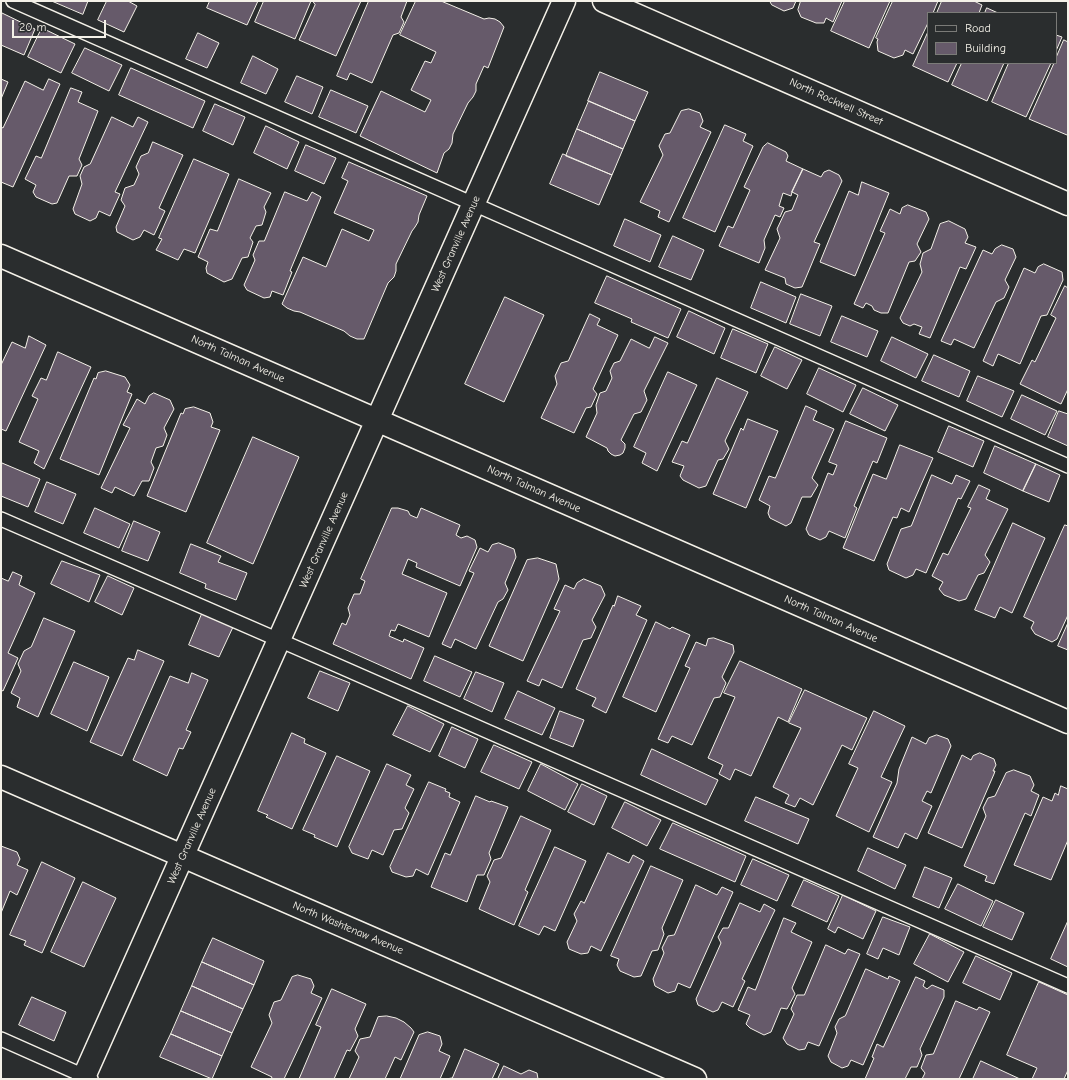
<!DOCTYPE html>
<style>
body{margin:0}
#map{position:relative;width:1069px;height:1080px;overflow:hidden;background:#2a2d2e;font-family:"Comic Neue",sans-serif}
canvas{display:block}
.frame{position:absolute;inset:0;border:2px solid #f4f1e8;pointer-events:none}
.legend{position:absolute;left:927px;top:12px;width:130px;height:52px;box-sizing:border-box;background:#2a2d2e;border:1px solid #7b7b78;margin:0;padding:5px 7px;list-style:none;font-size:12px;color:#f4f1e8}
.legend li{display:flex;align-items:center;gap:8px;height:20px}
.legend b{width:20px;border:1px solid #7b7b78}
.scale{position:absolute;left:12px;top:20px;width:94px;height:18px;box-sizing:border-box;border:2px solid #f4f1e8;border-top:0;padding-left:5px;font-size:12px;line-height:14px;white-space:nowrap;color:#f4f1e8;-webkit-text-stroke:3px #2a2d2e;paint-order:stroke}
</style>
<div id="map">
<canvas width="1069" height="1080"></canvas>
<div class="frame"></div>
<ul class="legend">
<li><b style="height:5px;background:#2a2d2e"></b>Road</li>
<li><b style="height:11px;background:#665a6a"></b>Building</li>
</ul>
<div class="scale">20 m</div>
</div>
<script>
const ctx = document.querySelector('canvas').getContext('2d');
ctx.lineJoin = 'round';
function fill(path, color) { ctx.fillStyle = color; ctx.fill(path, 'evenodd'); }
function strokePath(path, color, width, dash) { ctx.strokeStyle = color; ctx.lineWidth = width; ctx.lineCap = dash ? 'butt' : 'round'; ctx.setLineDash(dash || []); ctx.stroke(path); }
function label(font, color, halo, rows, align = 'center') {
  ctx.font = font + ' "Comic Neue",sans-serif'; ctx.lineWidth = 3; ctx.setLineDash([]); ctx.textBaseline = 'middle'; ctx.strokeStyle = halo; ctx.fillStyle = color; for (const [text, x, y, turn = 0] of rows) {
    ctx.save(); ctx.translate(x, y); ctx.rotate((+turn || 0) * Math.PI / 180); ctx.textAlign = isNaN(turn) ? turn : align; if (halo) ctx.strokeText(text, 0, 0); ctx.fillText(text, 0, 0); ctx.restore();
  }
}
const building = new Path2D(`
 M52,1h36l-5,13z
 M107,1h21l9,5 -13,26 -26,-12z
 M210,1h48l-11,24 -40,-17z
 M264,1h47l-16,38 -40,-17z
 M313,1h48l-25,55 -37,-16 16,-35z
 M369,1h38l-6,16 3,5 -5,11 -6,2 -21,48 -22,-10 -3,7 -10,-4z
 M416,1h25l43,18 5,-1 6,1 5,3 4,5 -16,41 -4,-2 -8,18v7l-3,6 -5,6 -15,31 -1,9 -3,6 -5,4 -7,20 -77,-37 21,-45 44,21 6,-12 -20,-10 14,-29 6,2 5,-11 -36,-17z
 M770,1h26l-3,7 -9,3 -12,-6z
 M801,1h41l-9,21 -7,-4 -2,5h-8l-15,-6 -3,-7z
 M845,1h45l-21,47 -38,-17z
 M893,1h45l-5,12h-5v10l-15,31 -8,-4 -2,5 -9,3 -16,-7 -1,-9 1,-3 -2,-1z
 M942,1h32l8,4 -3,8h-42z
 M987,8l11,5h-13z
 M2,13l33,16 -11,26 -23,-10z
 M42,28l33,16 -14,29 -33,-16z
 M928,32v31h29l-9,19 -35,-16z
 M198,33l21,10 -12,25 -21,-9z
 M1056,35l6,2 -6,14z
 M1064,40l4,2v91l-1,2 -38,-16 25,-56h2v-5z
 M85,48l37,17 -13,26 -37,-18z
 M253,56l25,13 -12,25 -25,-11z
 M962,63h42l-17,38 -35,-16z
 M1009,63h42l-25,54 -34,-15z
 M131,68l74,33 -12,27 -74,-33z
 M600,72l48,20 -13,29 -47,-20z
 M297,76l26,11 -11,27 -27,-12z
 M1,79l7,3 -7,17z
 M49,79l11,5 -47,103 -12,-5v-55l2,1 22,-47 18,9z
 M71,88l11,4 -4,10 20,9 -19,48 3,6 -5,11h-8l-12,27 -5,1 -16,-7 -3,-5 3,-7 -11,-6 11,-23 5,2z
 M331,90l37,16 -12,27 -37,-16z
 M589,101l46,20 -12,28 -46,-20z
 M215,104l30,13 -12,28 -30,-14z
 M689,109l11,4 3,8 -3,6 11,5 -42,90 -11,-5 2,-6 -20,-9 23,-47 -4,-9 6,-12 5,-1 11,-22z
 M112,117l21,10 5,-10 10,5 -33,70 5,2 -10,22 -11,-5 -3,7 -6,3 -15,-7 -2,-5 9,-25 -2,-8 4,-9 6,-3z
 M725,125l21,9 -3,7 10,5 -38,86 -32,-14z
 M266,126l33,16 -12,27 -33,-16z
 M577,129l46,20 -11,26 -46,-19z
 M153,142l30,13 -24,53 6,3 -11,24 -10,-5 -4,7 -7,3 -16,-8 -1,-5 9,-21 -4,-6 4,-12 9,-3 5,-11 -3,-7 5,-11 7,-3z
 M768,143l18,9 2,4 -2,5 17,8 -11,23 -1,4 -8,-3 -4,13 5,2 -4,9 -5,-2 -11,25 1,8 -6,15 -40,-17 9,-20 5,2 17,-38 -6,-3 19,-40z
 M306,145l30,13 -12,26 -29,-13z
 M563,154l49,21 -13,30 -49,-21z
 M194,159l35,15 -34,79 -11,-4 -6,11 -22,-10 6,-11 -3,-1z
 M349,162l78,34 -8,19 -1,7 -3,5 -3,4 -16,33v7l-2,6 -6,6 -24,56h-7l-7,-3 -6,-5 -44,-19 -6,-1 -7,-3 -5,-4 21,-47 23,10 16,-38 27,12 5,-11 -40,-17 14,-32 -6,-3z
 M803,169l18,8 3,-5 5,-2 10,5 3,6 -28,61 6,2 -18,43 -7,1 -9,-4 -1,-6 -20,-8 15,-32 -3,-9 8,-17 7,-2 6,-15 -6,-3z
 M239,179l32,14 -7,14 2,5 -4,13 -6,1 -6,12 3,4 -5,15 -6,1 -10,21 -8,3 -17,-9 -1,-5 2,-6 -10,-5 12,-28 7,2z
 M862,182l27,11 -34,83 -35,-14 29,-71 9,4z
 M285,192l22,9 5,-9 9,5 -31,74 2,1 -9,23 -11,-4 -2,6 -6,1 -17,-8 -3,-5 11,-25 -2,-5 6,-14h5z
 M908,205l18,7 3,7 -12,25 4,8 -6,9 -6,1 -21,51h-7l-7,-3 -2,-4 -6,-3 -3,5 -9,-4 31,-71 -5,-2 10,-22 10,5 2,-6z
 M625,219l36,16 -11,27 -36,-16z
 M949,221l16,8 3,8 -3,6 11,4 -10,22 -6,-2 -30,71 -11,-4 3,-7 -8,-3 -4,2 -7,-3 -3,-5 22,-46 -2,-8 3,-11 8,-4 9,-25z
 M673,236l31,14 -13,30 -32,-13z
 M1002,245l11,4 3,8 -11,23 4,7 -5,11 -8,4 -22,46 -20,-9 -3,6 -10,-4 42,-91 9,4 3,-5z
 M1044,264l18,8 1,8 -16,35 -6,1 -21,48 -22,-10 -5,12 -10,-5 41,-93 11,5 3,-6z
 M607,276l74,33 -13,29 -37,-16 1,-3 -37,-16z
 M761,282l35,15 -10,26 -35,-15z
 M1065,286l3,2v101l-7,15 -41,-20 12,-24 3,2 21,-44 -5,-3z
 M801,294l31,12 -12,30 -30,-12z
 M505,297l39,18 -40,87 -39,-18z
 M689,311l36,17 -11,26 -37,-17z
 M590,314l10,5 -3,6 21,10 -25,54 4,5 -6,13 -5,1 -12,25 -33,-15 16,-34 -2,-8 6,-13 7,-2z
 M842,316l36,15 -11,26 -36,-15z
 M733,329l35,15 -12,29 -35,-15z
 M29,336l17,9 -40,86 -5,-2v-64l11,-23 13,6z
 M655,337l13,6 -24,48 3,9 -6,12 -7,2 -13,26 4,4v4l-2,5 -3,2 -5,1 -4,-2 -3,-3 -1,-3 -21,-11 11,-24 -1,-8 4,-12 6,-2 6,-13 -2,-7 4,-8 6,-2 11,-22 18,9z
 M892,337l36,17 -12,24 -35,-17z
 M775,347l27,13 -15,29 -26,-13z
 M58,352l33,15 -47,102 -10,-6 5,-12 -20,-9 19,-43 -6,-3 9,-18 5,2z
 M934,355l36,16 -11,26 -37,-16z
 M819,368l37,17 -13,27 -36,-18z
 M106,371l19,6 5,8 -3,7 5,2 -33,81 -39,-16 34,-81 2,1 2,-6z
 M668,372l29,13 -40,86 -15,-8 4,-10 -12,-6z
 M978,376l36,15 -12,26 -35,-16z
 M717,378l31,14 -23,49 4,8 -6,10 -5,1 -12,26 -7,2 -16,-8 -3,-4 4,-10 -12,-4 10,-21 5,2z
 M863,388l35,17 -13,26 -35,-17z
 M154,393l16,7 4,9 -10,19 3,7 -4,11 -7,2 -5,14 3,6 -5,13h-7l-8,15 -19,-9 -3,6 -11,-5 29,-60 -7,-3 14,-26 8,5 4,-8z
 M1022,395l35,16 -12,24 -34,-16z
 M806,406l11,5 -4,9 21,9 -22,49 6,7 -7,12h-9l-11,26 -5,3 -16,-8 -2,-5 2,-7 -11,-6 10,-24 6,2z
 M194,407l16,6 3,9 -2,5 9,3 -34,82 -39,-16 34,-83 2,1 2,-5z
 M1059,411l9,3v32l-20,-9z
 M748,419l30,12 -32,77 -33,-14 28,-66 2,2z
 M846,421l41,17 -10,25 -4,-2 -19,45 3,2 -12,30 -16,-7 -3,6 -6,3 -11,-5 -3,-6 22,-56 5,2 4,-10 -8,-3z
 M949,426l35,15 -11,26 -35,-15z
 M253,437l46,20 -46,107 -46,-21z
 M900,445l33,13 -24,54 -8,-4 -4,10 -4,-1 -19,44 -31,-13 30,-74 13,5z
 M995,446l41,18 -13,27 -39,-18z
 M2,463l38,16 -12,28 -27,-11z
 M1036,464l24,11 -11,27 -26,-11z
 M932,475l20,9 4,-9 14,6 -9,18 -3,-1 -32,75 -10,-4 -3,6 -7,3 -17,-8 -2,-6 14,-35 10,-3z
 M47,482l29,12 -13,30 -28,-12z
 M979,485l11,5 -4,9 22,10 -23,46 5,7 -6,11 -6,2 -12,24 -7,2 -15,-6 -5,-6 4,-7 -11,-6 11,-23 5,2 23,-47 -3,-1z
 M95,508l35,16 -11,24 -35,-15z
 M392,508h6l10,3 2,4 7,3 4,-10 39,17 -4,10 5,3 6,-2 8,4 2,7 -17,39 -44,-19 1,-4 -9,-4 -6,15 45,19 -18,44 -31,-13 -3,7 -4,-1 -2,6 14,6 1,-3 20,9 -13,31 -78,-35 9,-21 4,2 4,-10 -2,-7 6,-14h6l5,-13 -4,-2z
 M134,521l26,11 -12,29 -26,-10z
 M1013,523l32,15 -33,75 -12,-6 -5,11 -20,-8z
 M1065,525l3,1v89l-11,24 -5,3 -17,-8 -4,-6 3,-6 -10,-5z
 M499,543l15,6 2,8 -11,26 3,7 -5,9 -5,3 -22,47 -21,-10 -4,9 -9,-4 32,-71 -5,-2 11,-23 8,4 4,-7z
 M191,544l30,12 -3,6 29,11 -11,27 -31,-12 1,-4 -26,-11z
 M538,558l18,6 3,15 -36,82 -34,-15 38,-86z
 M62,561l38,14 -11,27 -38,-18z
 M13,572l9,4 -3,9 16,8 -27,60 10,5 -15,33 -2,-1v-112l7,3z
 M108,576l26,12 -12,27 -27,-13z
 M584,579l17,7 4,9 -13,25 4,7 -5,11 -8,2 -21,48 -20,-9 -3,7 -12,-5 33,-70 -6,-2 11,-24 9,4 3,-6z
 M618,596l23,10 -5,9 11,5 -41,93 -14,-7 4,-8 -20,-9 37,-84 1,1z
 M202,614l31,13 -14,30 -30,-12z
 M44,618l31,13 -37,86 -21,-10 3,-9 -9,-5 10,-22 -3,-7 6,-13 7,-4z
 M656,622l14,7 2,-2 18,8 -34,77 -33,-15z
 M1068,623v27l-10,-4z
 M714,638l19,7 1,7 -12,25 4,6 -6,14 -6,1 -22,47 -20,-9 -4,7 -10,-4 32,-71 -5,-2 11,-24 10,4 2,-7z
 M138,650l26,11 -42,95 -32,-14 38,-84 6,2z
 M435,656l37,16 -12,25 -36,-16z
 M740,661l62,28 -14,33 -10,-5 -27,59 -16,-7 -5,11 -11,-6 4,-9 -15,-7 27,-61 -11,-4z
 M74,662l35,15 -22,54 -36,-17z
 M320,671l30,12 -12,28 -30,-13z
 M476,672l28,11 -12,29 -28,-13z
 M192,673l16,7 -22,50 5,2 -8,17 -4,-1 -12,28 -34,-16 37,-84 18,7z
 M805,690l62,28 -15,32 -10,-5 -29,60 -13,-7 -5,9 -10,-4 4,-8 -16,-8 28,-59 -12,-5z
 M518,691l37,17 -13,27 -37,-16z
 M408,706l36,18 -14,28 -37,-17z
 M560,711l24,9 -11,27 -23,-9z
 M874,711l31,15 -24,51 11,5 -23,50 -33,-16 22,-48 -9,-4z
 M452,727l26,12 -13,29 -26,-12z
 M292,733l13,6 -1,4 22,10 -34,76 -26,-12 2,-2 -10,-4z
 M937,735l11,4 3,7 -20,47 -4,-2 -5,10 10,5 -15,33 -12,-6 -7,15 -25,-11 24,-54 2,-14 13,-32 14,7 3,-6z
 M494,745l38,17 -13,27 -38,-17z
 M652,749l66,31 -12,25 -65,-30z
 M980,753l14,6 2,6 -3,6h2l-1,3 -32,74 -34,-15 34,-78 9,5 2,-4z
 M337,756l33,15 -33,76 -23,-10 1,-2 -12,-5z
 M387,764l24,11 -5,10 8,4 -9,19 4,5 -7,16 -8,1 -11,25 -11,-5 -4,9 -16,-6 -3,-6z
 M541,764l37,20 -13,26 -37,-19z
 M1014,770l16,6 4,9 -3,6 8,4 -8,21 -6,-3 -31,71 -9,-3 2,-5 -23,-10 22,-50 -3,-8 5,-10 7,-2 11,-23z
 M429,782l17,7 -1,2 5,2 -1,4 11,5 -32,73 -12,-6 -3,7 -7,1 -14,-5 -2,-5z
 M582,784l25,12 -13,29 -26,-13z
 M1061,786l7,3v51l-17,40 -37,-15 29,-68 9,4 3,-8 3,2z
 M476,796l14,6 1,-1 17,6 -19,46 2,6 -7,16h-7l-10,27 -36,-15 14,-34 5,2z
 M756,797l53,22 -11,25 -53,-23z
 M625,802l36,18 -14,26 -35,-18z
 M521,816l30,14 -26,60 3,2 -14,33 -35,-16 11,-27 -3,-6 7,-16 7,-2z
 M673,823l73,33 -11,26 -75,-33z
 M1,846l16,6 3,7 -3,6 11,5 -11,25 -7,-4 -9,22z
 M555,847l31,14 -31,70 -11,-5 -5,9 -20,-9z
 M868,848l38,17 -11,24 -37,-18z
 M608,853l21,10 4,-8 11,6 -43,90 -10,-5 -3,7 -7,1 -12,-5 -2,-7 10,-21 -3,-7 7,-13 3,2z
 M753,859l36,16 -12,26 -36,-16z
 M42,862l33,16 -33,75 -18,-8 2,-4 -16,-6z
 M651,866l32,14 -21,48 2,6 -6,16 -6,1 -11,25 -7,1 -14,-6 -3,-6 2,-6 -8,-3z
 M925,867l27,11 -13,30 -26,-11z
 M804,880l35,16 -12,26 -35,-16z
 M83,882l33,16 -32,69 -33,-15z
 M958,884l35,17 -12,25 -36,-17z
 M696,885l21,10 5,-8 11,5 -43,96 -12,-5 -3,8 -7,2 -13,-7 -2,-7 11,-26 -2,-5 6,-12 6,-1z
 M843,895l33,16 -13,28 -25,-12 -3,6 -7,-4z
 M996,900l28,13 -12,27 -29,-13z
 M740,903l20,9 4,-8 11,6 -33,69 3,2 -12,26 -11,-5 -4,8 -5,2 -15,-7 -2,-6 25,-56 -3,-6 5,-9h5z
 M883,917l27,10 -11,28 -16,-7 -5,11 -11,-5z
 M784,918l12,5 -5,9 21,10 -20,46 3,6 -8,15 -6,-1 -10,24 -7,3 -14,-7 -4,-4 4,-9 -12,-5 10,-23 7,3z
 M1068,921v46l-17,-8z
 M930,934l34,18 -16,30 -34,-18z
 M213,938l51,23 -10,24 -52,-23z
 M826,945l19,9 3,-5 12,5 -41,92 -11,-4 -3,7 -6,1 -12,-6 -4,-6 11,-24 -3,-5 6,-14h7z
 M976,956l36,17 -12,27 -37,-17z
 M202,962l52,23 -11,24 -51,-23z
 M866,969l22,10 1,-3 11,5 -37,84 -12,-5 -3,6 -6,2 -11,-6 -3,-6 9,-23 -2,-6 4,-8 6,-3z
 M298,975l13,4 3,7 -3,7 11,5 -38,81h-13l1,-2 -21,-10 21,-44 -3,-8 5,-13 7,-2 11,-23z
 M916,977l9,4 -2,5 4,3 5,-4 12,5v7l-24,52 2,6 -5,12h-6l-6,12h-40l9,-21 -2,-1 5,-13 6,3z
 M1039,982l29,13v75l-4,9h-32l5,-11 -30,-13z
 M192,986l51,23 -11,24 -51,-22z
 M332,989l34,15 -11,25 3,7 -8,15 -3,-1 -13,29h-35l22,-52 -5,-2z
 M32,997l34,15 -12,29 -35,-16z
 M956,1001l21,9 2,-3 11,5 -31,67h-37l3,-6 -4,-5 5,-13 7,-1z
 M181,1011l51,22 -10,23 -51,-22z
 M387,1016l9,2 8,4 7,6 3,4 -13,28 -6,-3 -10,22h-36l10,-22 -4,-6 5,-12 10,-2 8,-20z
 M428,1032l12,4 2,8 -3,7 11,5 -10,23h-40l19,-44z
 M171,1034l51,22 -10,23 -52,-22z
 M465,1049l34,15 -7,15h-46l6,-1z
 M981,1061l39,18h-47z
 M504,1066l17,8 8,-4 8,3 1,6h-40z`);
fill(building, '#665a6a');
strokePath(building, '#f4f1e8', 1);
const lane = new Path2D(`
 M13,1l1055,465
 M1,519l317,138 750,329
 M1,1039l90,40`);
const street = new Path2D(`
 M604,1l464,203
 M1,256l1067,466
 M1,777l694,302
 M83,1079l481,-1078`);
strokePath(lane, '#f4f1e8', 16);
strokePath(street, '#f4f1e8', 25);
strokePath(lane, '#2a2d2e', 13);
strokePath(street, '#2a2d2e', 22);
label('11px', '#f4f1e8', '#2a2d2e', [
 ["North Rockwell Street",836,102,24],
 ["West Granville Avenue",456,244,-66],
 ["North Talman Avenue",238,359,24],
 ["North Talman Avenue",534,489,24],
 ["West Granville Avenue",324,540,-66],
 ["North Talman Avenue",831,619,24],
 ["West Granville Avenue",192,836,-66],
 ["North Washtenaw Avenue",348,928,23]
]);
</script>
